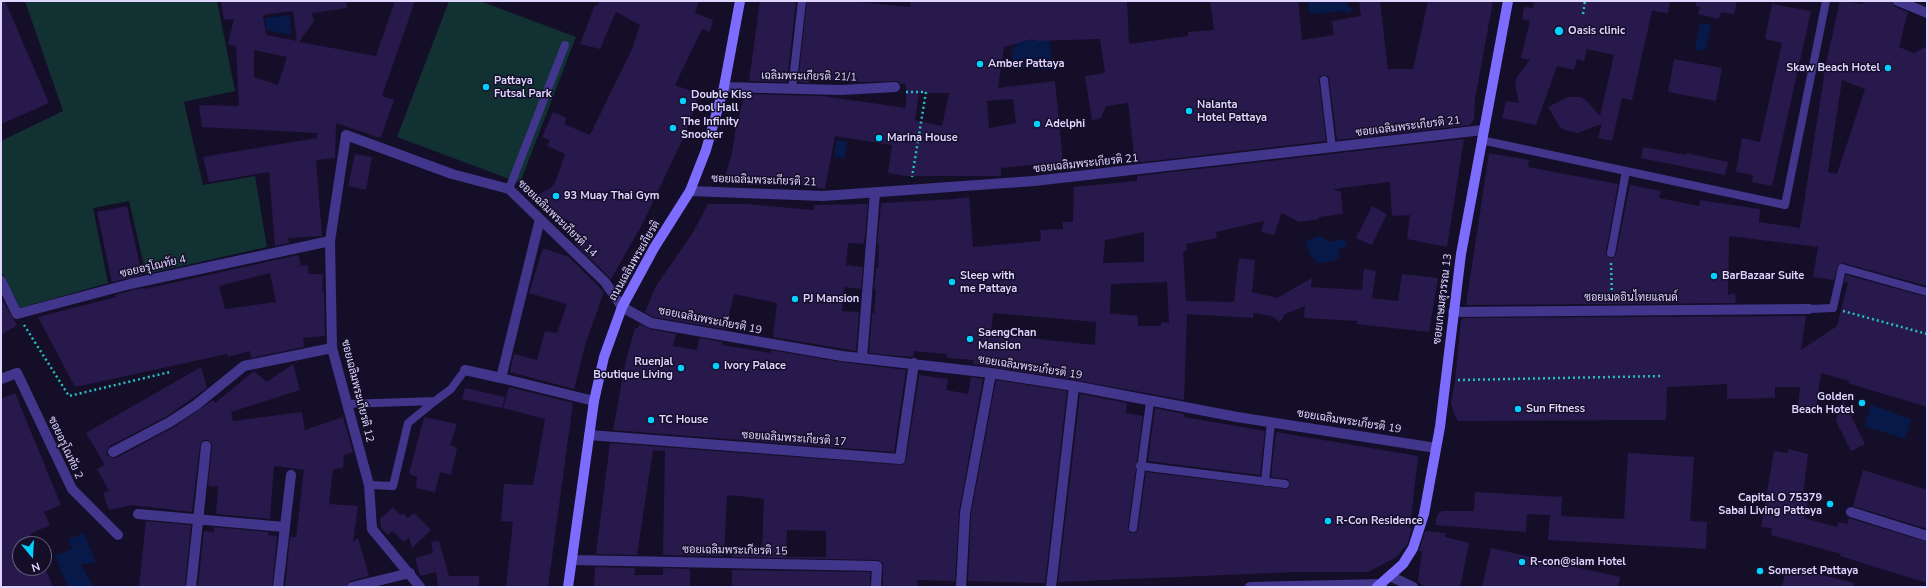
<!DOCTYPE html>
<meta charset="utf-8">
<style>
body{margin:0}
#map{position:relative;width:1928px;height:588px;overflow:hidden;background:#150e29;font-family:"Nunito Sans",sans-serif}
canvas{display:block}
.frame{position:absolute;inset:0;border:2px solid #ded6ff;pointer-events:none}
.north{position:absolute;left:12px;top:536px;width:40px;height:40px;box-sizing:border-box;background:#150e29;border:1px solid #655e7f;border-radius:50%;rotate:162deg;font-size:11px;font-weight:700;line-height:16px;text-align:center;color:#ded6ff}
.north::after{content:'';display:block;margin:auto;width:14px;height:18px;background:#02d0ff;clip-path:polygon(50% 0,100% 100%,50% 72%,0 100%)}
</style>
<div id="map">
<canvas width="1928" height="588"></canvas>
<div class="frame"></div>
<div class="north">N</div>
</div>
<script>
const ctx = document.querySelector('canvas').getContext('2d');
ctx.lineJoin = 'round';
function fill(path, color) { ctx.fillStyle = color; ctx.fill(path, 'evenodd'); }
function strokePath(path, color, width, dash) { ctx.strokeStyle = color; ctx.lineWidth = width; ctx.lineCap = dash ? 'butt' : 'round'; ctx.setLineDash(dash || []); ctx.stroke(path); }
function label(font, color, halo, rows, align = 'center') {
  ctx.font = font + ' "Nunito Sans",Sarabun,sans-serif'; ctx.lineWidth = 3; ctx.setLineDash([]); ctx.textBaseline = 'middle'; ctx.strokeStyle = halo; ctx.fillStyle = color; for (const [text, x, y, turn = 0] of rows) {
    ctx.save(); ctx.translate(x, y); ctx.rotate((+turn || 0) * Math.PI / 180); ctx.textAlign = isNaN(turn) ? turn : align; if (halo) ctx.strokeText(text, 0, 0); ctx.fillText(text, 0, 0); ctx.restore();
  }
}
fill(new Path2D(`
 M25,1h192l18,90 -51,11 19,83 52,-9 12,71 -121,27 -17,-73 -36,7 15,75 -88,25 -19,-37v-130l62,-30z
 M449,1h31l96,36 -56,146 -123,-46z`), '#113133');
fill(new Path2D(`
 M1308,1h39v6h3l2,3 -4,4 -4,-3 -34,3z
 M290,15l1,20 -25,-5 -1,-12z
 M1700,23l11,2 -6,26 -10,-2z
 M1032,39l5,2h12l4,28 -16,1v-3l-25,2v-18l6,-8z
 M837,140l10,2 -3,17 -10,-3z
 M1320,236l10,6 12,-3 5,5 -1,3 -7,2v8l-5,4 -16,2 -8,-9 -4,-13z
 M1871,405l40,14 -6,20 -41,-13z
 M84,533l12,30 -15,1 11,21 5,2h-29l-13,-31 17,-7 -3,-10z`), '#071949');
fill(new Path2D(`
 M1,1h4l44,102 -48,21z
 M221,1h125l1,7 -35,5 2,8 -15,21 77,14 19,-55h20l-33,95 12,4 -13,37h-4l-41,-14 -1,35 -19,2 6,76 -34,2 1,5 -14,3 -6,-74 -60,10 -6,-25 114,-19v-5l-115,-6 -3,-22 40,1 -3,-60 -8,-2 6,-25 -10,1zM293,11l4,30 -31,-6 -3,-20zM254,50l33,7 -9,28 -24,-8z
 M596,1h103l-4,12 18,7 -3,12 -8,-3 -27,56 24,9 -13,38 -42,89 -33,58 -36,-35 3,-6 -13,-8 5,-8 -40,-23 22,-12 4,-7 9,-26 -18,-8 3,-6 -8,-3 11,-25 14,6 -3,6 26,11 42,-86 8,-24 -24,-13 -16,37 -20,-5 15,-39 2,1 2,-3z
 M760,1h36l-9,81 -38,-1z
 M807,1h41l62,6 1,-6h216l2,43 59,-8v-4l26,-2 -4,-29h88l4,39 32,-5 -2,-14 29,-5 -2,-15h21l8,68h25l15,-68h65l-18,98 -1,21 -5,5 -132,15 -8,-61 -1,-3 -4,-1 -4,1 -1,5 7,60 -191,22 -7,-60 -22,3 -5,12 -9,2 -7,-44 20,-3 -5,-34 -63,2 -5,-2 -28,8 -6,41 57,-7 8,81 -62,6v8h-95l-18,-3 4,-28 -57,-9 -10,53 -23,-4h-55v-2l-23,-3 8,-27 4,-27 9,-32 77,2 84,12v-24h-5l-3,-3 -31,1 -58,-3v4l-11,-1zM919,93h30l-7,33 -27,-6zM1013,99l3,24 -27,5 -2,-27z
 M1534,1h136l-2,12 -16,-2 -20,89 -10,-2 -10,43 -14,-3 4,-14 -25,9 -12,-3 -5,-3 -12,-20 20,-10h12l6,3 14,16 14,-61 -27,-6 -3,12 -7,-2 -3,11 -17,-4 -21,59 -34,-7 4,-17 13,2 -4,-19 2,-7 13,-17 -9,-2 9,-37 -8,-2 2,-12 9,1z
 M1696,1h41l-3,13 -13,-2 -2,7 -21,-5 2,-7 -4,-1z
 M1840,1l23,3v-3h29l3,6 13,5 -9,35 15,6 13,-7v240l-84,-23 -5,2 -4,15 -21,-3 5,-30 -89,-11 -1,59 7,-2 1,10 -270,2 23,-152 40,7 -1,7 90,17 -12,68v3l4,3h3l3,-4 14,-69 31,6 -2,7 40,8 1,-6 60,9 -1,13 41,6 24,-151h-1zM1842,80l23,9 -28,85 -9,-2z
 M1772,4l39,7 -39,175 -20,-4 1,-7 -17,-3 6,-34 18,4 22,-99 -17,-4z
 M1674,59l48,9 -6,33 -48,-9z
 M1464,139l-17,108 -40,-8 3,-24 -18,1 -2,-34 -57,7 8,3 2,22 -24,3v2l-20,3 -17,-9 -8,22 -13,-3 3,-11 -48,11 1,6 -31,6 1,7h-4l3,50 48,1 5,-44 16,2 -3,32 25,6 35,-20 -1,9 51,3 2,-21 12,2 -4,27 26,3 4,-27 36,4 -9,54 -72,-8v-3l-53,-3 1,-12 -20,8 -5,8 -8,-6 -19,-3v5l-66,-4 -3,86 -109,-20 -102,-16 1,-4 -27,-2v-4l-33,-3 -1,6h-2l-42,-4 3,-40h2l2,-23h-2l2,-22h2l1,-24h-2l4,-40 1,-1 72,-4 15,-2 4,50 68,-6 -1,-11 23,-1v-7h10l1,-35 63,-6v-5zM1144,232v30l-41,1 2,-23zM1167,282l2,41 -8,-1v4h-23v-10l-28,-3 1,-29zM993,313l103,9 -1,23 -104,-11z
 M1643,147l43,8v-2l42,9 -3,13 -84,-17z
 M355,154l17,3 -6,33 -18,-4z
 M708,204h38l68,6v-5l54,-1 -4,40 -16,-1 -2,22 17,2 -2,22 -17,-2 -2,24 17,1 -3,39 -83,-14 4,-34 -43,-9 -8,35 -73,-12 -8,-5 11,-26 36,-52z
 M127,206l15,69 -30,7 -15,-70z
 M1372,206l15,8 -15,31 -16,-7z
 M543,248l26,9 35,35 -18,50 -12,47 -64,-17 4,-18 23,6 8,-29 12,2 10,-29 -38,-11z
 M298,255l3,10 -5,2 11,-2 2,9h14l-1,17h2l1,45 -22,2 1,9 -53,11 -1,-7 -22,6 -1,-3 -152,33 -37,-70 78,-20 -1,-2 17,-5 13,-2v1zM270,273l6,29 -51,7 -6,-23z
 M1846,275l81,22v110l-79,-24 1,-2 -28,-8 -6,42 -18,-3 3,-25h-25v11l-48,1v-15l-60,3 -1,33 -208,1 -4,-8 -3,-10 4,-22 6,-61 3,-2 342,-2 -5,34 36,-24 11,-43 -4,-1z
 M1,298l16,27 -16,10z
 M640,324l10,5 26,5 -3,12 24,4 2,-12 24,4 -1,3 49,8v-3l70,12 65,8 -12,82 -281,-22 13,-70 9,-32h3z
 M293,364l7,26 -69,22 2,9 69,-9 3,18 38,-13 10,35 -9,3 -1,13 -10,1 -4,35 29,2 -5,36 5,-4 11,38 -19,5 -4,6h-61l5,-50h6l8,-67 -30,-4 -4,53 -54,-5 2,-27 -10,-1 4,-40v-3l-5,-3h-4l-3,5 -8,67 -60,-7 -23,5 -6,-17 6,-2 -12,-22 8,-4 -19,-32 115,-66 6,21 -40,28 -57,30 -3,5v4l5,3h4l58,-31 39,-27 2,3 39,-32 13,11z
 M919,375l29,4 -2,11 22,4 3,-17 12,2 -24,133 -4,69 -38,-1v7h-34v-24l-5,-3 -146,-3v-9h30l2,-49 -25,-3 -12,-1 -3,61 -61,-1 2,-104 -12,-1 -16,105 -41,-1 14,-111 292,22 4,-5zM787,530l39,1v26h-40z
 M996,380l71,11 -22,192 -77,-2 3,-67z
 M509,387l64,16 -25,184h-42l7,-65 -12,-1 3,-37 29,1 12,-66 -42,-11z
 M465,388l40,9 -3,11 -40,-9z
 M15,393l46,112 -17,7 6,13 -20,9 4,10h-14v24h25l8,19h-49l-3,-6v-182z
 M1080,394l47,9 -1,10 17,3 -15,111 2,6h5l3,-4 8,-57 141,17 3,-5 -2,-5 -17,-2 5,-45 142,24 -8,72 2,1 -5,16 -12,13 -27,14h-72l-238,10z
 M1843,400l22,44 -14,7 -15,-30z
 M1155,408l29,6v3l81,14 -5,44 -112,-14z
 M424,417l33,7 -7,21 7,3 -6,27 -11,-3 -5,20 -19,-4 1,-11 -8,-3z
 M1788,449l20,5 -5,40 7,1 -6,23 33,9 2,-5 8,2 2,-6 78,24v41l-87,-27 1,-2 -70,-19 1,-7 -11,-1 13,-76 14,2z
 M1628,453l66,4 -4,64 17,1 -1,27 -158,-9 2,-25 -23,-1 -1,18 -91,-7 3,-11 4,-3h32l1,-19 87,5 -1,19 63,3z
 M1863,470l64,20v39l-74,-23z
 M393,507l7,8 3,-2 5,5 6,-5 17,17 -19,18 -3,-11 -5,5 -11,-11 -5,4 -7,-7 -1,-9z
 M146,521l45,4 -6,62h-46z
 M214,527l55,5 -1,3 9,1 -5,51h-74l6,-56 10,1z
 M1425,531l20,2v4l24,6 -9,44h-30l-7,-1 -5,-5 4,-30h-3z
 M439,541l10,35h30v11h-41l-2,-15 -16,4 -5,-18 18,-5 -2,-11z
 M1491,548l129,29 -2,10h-136z
 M1787,566l67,17 -1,4h-71z
 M595,567l40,1 -1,7h29v-7l27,1v18h-96z
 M732,570l138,2v15h-138z`), '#27194b');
strokePath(new Path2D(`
 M1583,14l2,-13
 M906,92h20l-14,85
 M1611,263l1,37
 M1843,311l84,23
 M24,325l45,71 101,-24
 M1458,380l205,-4`), '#27bec1', 2.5, [2, 3]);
strokePath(new Path2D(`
 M1324,80l8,68
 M792,89l10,-88
 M1481,140l304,65 41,-204
 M509,189l56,-144
 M1611,253l15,-82
 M1809,309l24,-1 9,-40 85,24
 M347,404l88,-3 16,-12 14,-19
 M1140,466l145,18
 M1265,482l6,-60
 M369,485l24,1 15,-63 27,-22
 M1133,528l17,-126`), '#41368b', 8);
strokePath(new Path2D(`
 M1898,1l29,12
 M724,87l117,3 54,-3
 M690,191l133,5 211,-15 449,-51
 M540,219l-39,159 93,23
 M1,281l16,33 113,-30 200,-43
 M1453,312l356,-3
 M862,358l13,-166
 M465,370l36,8
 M1,379l16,-6 55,116 46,46
 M589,435l311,24 14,-96
 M113,452l57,-30 26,-17 48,-39 88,-18
 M1851,512l76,24
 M138,514l146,13
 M572,560l305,6 -1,21
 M1390,576l23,11
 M191,587l15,-141
 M278,587l13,-112
 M352,587l58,-14
 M420,587l-48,-58 -3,-44 -37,-137 -2,-107 16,-106 106,39 57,15 96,93 17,25 29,16 191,33 149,17 83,13 163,31 199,31
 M961,587l4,-74 26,-140
 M1051,587l23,-201
 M1250,587l132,-3`), '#41368b', 10);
strokePath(new Path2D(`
 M568,587l26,-186 10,-44 18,-50 32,-59 36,-57 16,-41 18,-63 16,-86
 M1377,587l26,-23 10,-16 11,-34 16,-87 21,-173 47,-253`), '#7d6dff', 10);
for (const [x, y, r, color] of [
 [1559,31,5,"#02d0ff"],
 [980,64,4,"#02d0ff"],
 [1888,68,4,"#02d0ff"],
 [486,87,4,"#02d0ff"],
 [683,101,4,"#02d0ff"],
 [1189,111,4,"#02d0ff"],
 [1037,124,4,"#02d0ff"],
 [673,128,4,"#02d0ff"],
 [879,138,4,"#02d0ff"],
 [556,196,4,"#02d0ff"],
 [1714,276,4,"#02d0ff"],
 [952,282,4,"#02d0ff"],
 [795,299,4,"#02d0ff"],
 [970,339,4,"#02d0ff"],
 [716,366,4,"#02d0ff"],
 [681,368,4,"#02d0ff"],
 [1862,403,4,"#02d0ff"],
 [1518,409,4,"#02d0ff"],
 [651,420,4,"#02d0ff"],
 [1830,504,4,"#02d0ff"],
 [1328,521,4,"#02d0ff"],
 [1522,562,4,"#02d0ff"],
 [1760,571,4,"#02d0ff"]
]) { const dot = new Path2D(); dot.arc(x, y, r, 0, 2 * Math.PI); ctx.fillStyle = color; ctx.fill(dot); strokePath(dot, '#150e29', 1.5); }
label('bold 11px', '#ded6ff', '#150e29', [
 ["Oasis clinic",1568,31],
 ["Amber Pattaya",988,64],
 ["Skaw Beach Hotel",1880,68,"right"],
 ["Pattaya",494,81],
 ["Futsal Park",494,94],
 ["Double Kiss",691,95],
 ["Pool Hall",691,108],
 ["Nalanta",1197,105],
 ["Hotel Pattaya",1197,118],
 ["The Infinity",681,122],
 ["Snooker",681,135],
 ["Adelphi",1045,124],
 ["Marina House",887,138],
 ["93 Muay Thai Gym",564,196],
 ["Sleep with",960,276],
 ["me Pattaya",960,289],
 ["BarBazaar Suite",1722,276],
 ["PJ Mansion",803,299],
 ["SaengChan",978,333],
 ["Mansion",978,346],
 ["Ruenjal",673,362,"right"],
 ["Boutique Living",673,375,"right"],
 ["Ivory Palace",724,366],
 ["Golden",1854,397,"right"],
 ["Beach Hotel",1854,410,"right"],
 ["Sun Fitness",1526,409],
 ["TC House",659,420],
 ["Capital O 75379",1822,498,"right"],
 ["Sabai Living Pattaya",1822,511,"right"],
 ["R-Con Residence",1336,521],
 ["R-con@siam Hotel",1530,562],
 ["Somerset Pattaya",1768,571]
], 'left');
label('11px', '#ded6ff', '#150e29', [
 ["เฉลิมพระเกียรติ 21/1",809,77,1],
 ["ซอยเฉลิมพระเกียรติ 21",1408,127,-7],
 ["ซอยเฉลิมพระเกียรติ 21",1086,164,-6],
 ["ซอยเฉลิมพระเกียรติ 21",764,181,2],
 ["ซอยเฉลิมพระเกียรติ 14",557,219,44],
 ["ถนนเฉลิมพระเกียรติ",635,261,-60],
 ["ซอยอรุโณทัย 4",153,267,-13],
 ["ซอยเมดอินไทยแลนด์",1631,298],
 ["ซอยเกษมสุวรรณ 13",1443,299,-83],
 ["ซอยเฉลิมพระเกียรติ 19",710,321,11],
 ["ซอยเฉลิมพระเกียรติ 19",1030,368,9],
 ["ซอยเฉลิมพระเกียรติ 12",357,391,76],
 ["ซอยเฉลิมพระเกียรติ 19",1349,422,9],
 ["ซอยเฉลิมพระเกียรติ 17",794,439,4],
 ["ซอยอรุโณทัย 2",65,448,65],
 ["ซอยเฉลิมพระเกียรติ 15",735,551,1]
]);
</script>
